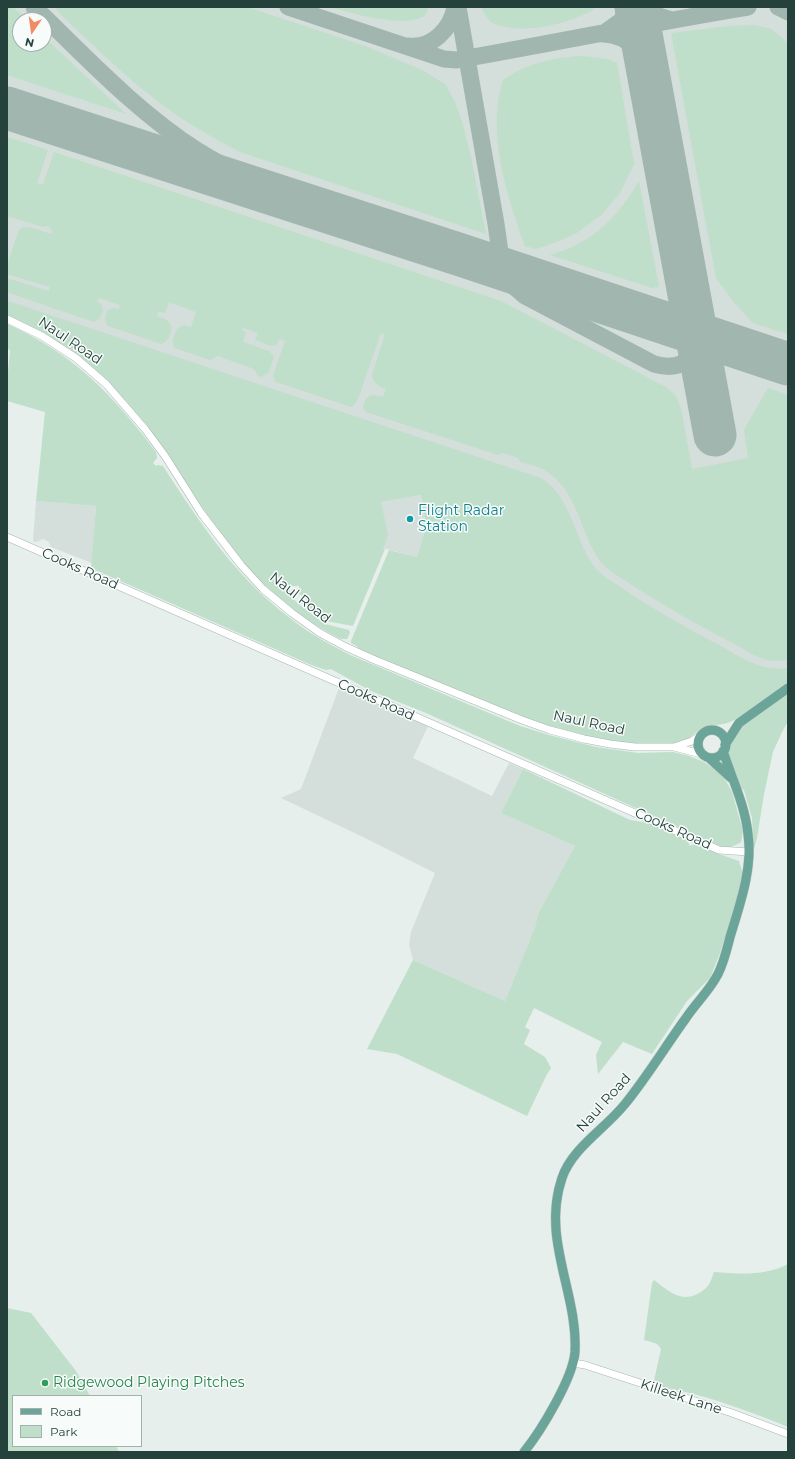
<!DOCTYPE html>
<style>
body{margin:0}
#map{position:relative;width:795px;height:1459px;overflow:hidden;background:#e6efeb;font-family:Montserrat,sans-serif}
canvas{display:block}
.frame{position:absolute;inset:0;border:8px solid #24413b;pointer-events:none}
.legend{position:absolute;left:12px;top:1395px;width:130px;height:52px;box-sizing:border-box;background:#f7fbf9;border:1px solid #a3b1ad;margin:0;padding:5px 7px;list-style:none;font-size:12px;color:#24413b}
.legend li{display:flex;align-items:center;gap:8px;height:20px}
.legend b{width:20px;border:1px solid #a3b1ad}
.north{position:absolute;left:12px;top:12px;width:40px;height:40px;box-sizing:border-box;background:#f7fbf9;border:1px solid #a3b1ad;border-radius:50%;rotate:193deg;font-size:11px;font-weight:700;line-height:16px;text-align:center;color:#24413b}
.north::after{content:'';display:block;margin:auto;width:14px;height:18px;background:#f18c61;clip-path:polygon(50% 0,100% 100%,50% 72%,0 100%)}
</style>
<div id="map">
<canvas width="795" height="1459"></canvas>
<div class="frame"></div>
<ul class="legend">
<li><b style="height:5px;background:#6ba498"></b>Road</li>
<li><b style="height:11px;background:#bfdfca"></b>Park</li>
</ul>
<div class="north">N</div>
</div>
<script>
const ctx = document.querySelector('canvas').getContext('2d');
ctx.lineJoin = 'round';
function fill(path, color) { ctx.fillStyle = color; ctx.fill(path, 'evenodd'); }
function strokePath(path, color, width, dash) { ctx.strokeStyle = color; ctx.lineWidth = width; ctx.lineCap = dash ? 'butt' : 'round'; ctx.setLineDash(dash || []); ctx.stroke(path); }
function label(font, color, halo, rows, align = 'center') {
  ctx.font = font + ' Montserrat,sans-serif'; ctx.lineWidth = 3; ctx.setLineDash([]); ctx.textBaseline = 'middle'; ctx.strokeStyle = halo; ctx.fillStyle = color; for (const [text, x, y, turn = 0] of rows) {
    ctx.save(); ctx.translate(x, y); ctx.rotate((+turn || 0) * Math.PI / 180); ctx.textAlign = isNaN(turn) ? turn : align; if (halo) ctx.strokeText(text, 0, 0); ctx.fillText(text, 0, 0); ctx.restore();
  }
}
fill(new Path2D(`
 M7,7h781v669l-18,5 -212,-130 -551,-244zM20,20h24v24h-24z
 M421,495l5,32 -9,30 -34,-9 -2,-46z
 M36,501l60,5 -4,57 -41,-16 -2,-5 -6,-3 -7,3 -3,-1z
 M339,688l89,38 -15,32 79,38 17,-33 14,6 -22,44 74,33 -37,68 -3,13 -30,74 -92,-41 -4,-15 2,-13 24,-59 -74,-37 -80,-38 20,-9z`), '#d4deda');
fill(new Path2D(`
 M7,7h6l14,13h-7v24h24v-7l82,77 -119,-39z
 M55,7h192l118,39 57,24 23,14 10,18 8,23 8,32 15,77 -246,-82c-30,-16 -59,-32 -85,-53 -34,-26 -64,-56 -95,-85z
 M330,7h98c-1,4 -1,8 -6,10 -20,11 -71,-4 -92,-10z
 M481,7h116c-24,17 -75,28 -102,17 -7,-3 -11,-11 -14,-17z
 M755,25l16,4 17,14v291l-35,-11 -20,-22 -17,-23 -45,-245 57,-7z
 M584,56l24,3 9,4 17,101 -14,29 -19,22 -24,18 -23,10 -18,6 -11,-3c-18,-50 -39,-114 -22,-166 25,-17 51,-23 81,-24z
 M7,137l41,13 -11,33 6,2 11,-33 447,149 165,86 10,9 5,13 11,60 56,-11 -4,-28 24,-42 20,7v265c-7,1 -14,1 -21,0 -13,-3 -26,-13 -38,-19 -35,-18 -68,-37 -100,-58 -9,-6 -22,-13 -29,-22 -21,-30 -22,-72 -56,-91 -7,-4 -16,-6 -23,-8l-3,-4 -15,-5 -5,2 -132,-43 -3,-5c4,-14 8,-13 20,-10l3,-8c-7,-3 -13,-5 -14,-14l13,-41 -4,-1 -23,66 -5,7 -2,1 -75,-25 -3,-6 12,-35 -5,-2 -4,6 -5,1 -16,-6 3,-7 -15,-5 -1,3 4,1 -3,10 26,9 5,5 -5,16 -8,5 -3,-1 -4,-7 -36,-13 -8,4 -35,-12c-4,-6 -1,-14 3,-20l6,-3 7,2 5,-15 -27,-10 -4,11 -7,-2 -1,5 10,4 4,5c1,8 -2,16 -10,19l-53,-18c-4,-5 -3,-9 -1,-15l6,-3 6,1 1,-4 -21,-7 -2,4 4,2 2,6 -3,8 -6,4 -85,-29 -2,-3v-10l3,-1 39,12 1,-4 -43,-13v-9l12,-35c7,-8 23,2 32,4l1,-4 -4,-4 -5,1 -36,-11z
 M639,181l20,106 -7,1 -102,-33c43,-12 67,-37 89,-74z
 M8,301l533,177c30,18 33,60 52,87 6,9 17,15 26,21 30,21 63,39 96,57 15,8 30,18 46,23 9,3 18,3 27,2v15c-18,13 -37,30 -58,39 -9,4 -21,2 -29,7 -7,4 -11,11 -20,13 -11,3 -22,2 -33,2 -69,0 -132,-29 -195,-55 -31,-13 -64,-26 -95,-40v-2l-7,-4v-2l38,-91 28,7 9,-30 -5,-32 -40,7 7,33 -5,13 2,1 -32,77 -27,-5 -22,-17 3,-5 -8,-5v-8h-9l-1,9 12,11 24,18 24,6 1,3 -3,6h-6c-53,-26 -96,-68 -129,-117 -22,-33 -43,-68 -68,-100 -37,-46 -84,-83 -137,-107z
 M7,324c67,30 105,70 149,128l1,6 -4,5 3,3 2,-1 5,1c37,57 72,111 127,152 18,15 39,26 60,37l170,71 29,9 47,12 42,6 35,-1 16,4 15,6 15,10 7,9 6,11 11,39 -2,11 -3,2 -10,4 -6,-1 -296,-134 -55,-22 -40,-22 -5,1 -17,-6 -218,-96 5,-62 -60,-5 9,-89 -38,-11v-19l3,-32 -3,-1z
 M788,693v28l-6,11 -9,20 -9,42 -7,44 -5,19 1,-18 -1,-21 -8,-28 -4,-2c-4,-9 -8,-17 -10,-26 -2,-8 -2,-18 2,-25 9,-15 41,-33 56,-44z
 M523,769l107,51 19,3 37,16 4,7 7,-3 22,11 20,7 4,13 -9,36 -14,43 -10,25 -23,23 -35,53 -29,-12 -25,32 -2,-19 6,-13 -68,-34 -9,19 5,3 -6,14 21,13 6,11 -5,8 -19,40 -130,-62 -30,-5 46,-89 92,41 30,-74 3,-13 37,-68 -74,-33z
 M788,1264v163c-44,-18 -88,-34 -135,-42l8,-36c-3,-7 -11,-7 -17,-9l8,-57 2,-3c12,9 25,22 41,15 13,-6 15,-11 19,-23 25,2 52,4 74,-8z
 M7,1308l24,5 45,58 14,25h-77v50h103l3,6h-112z`), '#bfdfca');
strokePath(new Path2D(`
 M34,7c52,50 103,105 164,144 35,22 73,38 111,55
 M288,7l156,52 13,1c97,-17 193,-37 291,-53
 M458,7l38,217 5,35 5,11 5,14 14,12 129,68c14,4 29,4 38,-10 2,-4 3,-11 5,-15
 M646,7l13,9 13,4
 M778,7l10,5
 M607,31l14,-10 8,-14
 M604,34c28,2 37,19 45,43
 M408,46c24,3 43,-17 47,-39`), '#a2b6b0', 17);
strokePath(new Path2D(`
 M636,7l79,428
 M7,108l454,147 327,109`), '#a2b6b0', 43);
const minor = new Path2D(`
 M7,319l35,17 34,22 30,26 39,45 20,27 36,57 40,52 22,24 29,24 28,20 26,14 29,13 147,60 28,10 34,9 26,5 25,3h39l27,7
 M7,537l712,313 30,2
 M674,747l18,-6 11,-7
 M573,1363l12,2 147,48 56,21`);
const major = new Path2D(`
 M698 744a14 14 0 1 1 28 0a14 14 0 1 1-28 0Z
 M725,745l14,-22 49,-35
 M709,758l22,20
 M524,1452c17,-21 49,-74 51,-100 3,-60 -34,-113 -13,-174 10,-30 43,-49 63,-74 22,-27 40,-57 61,-86 10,-15 24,-28 32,-44 6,-12 9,-25 12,-37 10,-33 23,-69 18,-103 -3,-29 -16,-55 -25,-83`);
strokePath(minor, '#a8b7b3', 8);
strokePath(major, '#c2cac8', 10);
strokePath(minor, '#fff', 7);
strokePath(major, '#6ba498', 9);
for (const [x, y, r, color] of [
 [410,519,4,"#0f9aa8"],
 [45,1383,4,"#2e9e5b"]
]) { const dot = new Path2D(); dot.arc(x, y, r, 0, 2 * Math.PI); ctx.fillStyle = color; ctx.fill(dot); strokePath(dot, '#f7fbf9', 1.5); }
label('14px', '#24413b', '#f7fbf9', [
 ["Naul Road",70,341,34],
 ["Cooks Road",80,569,24],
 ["Naul Road",300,598,38],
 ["Cooks Road",376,700,24],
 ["Naul Road",589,723,12],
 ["Cooks Road",673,829,24],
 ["Naul Road",604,1103,-48],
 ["Killeek Lane",681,1397,18]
]);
label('14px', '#0d838f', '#f7fbf9', [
 ["Flight Radar",418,511],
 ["Station",418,527]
], 'left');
label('14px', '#27864d', '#f7fbf9', [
 ["Ridgewood Playing Pitches",53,1383]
], 'left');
</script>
